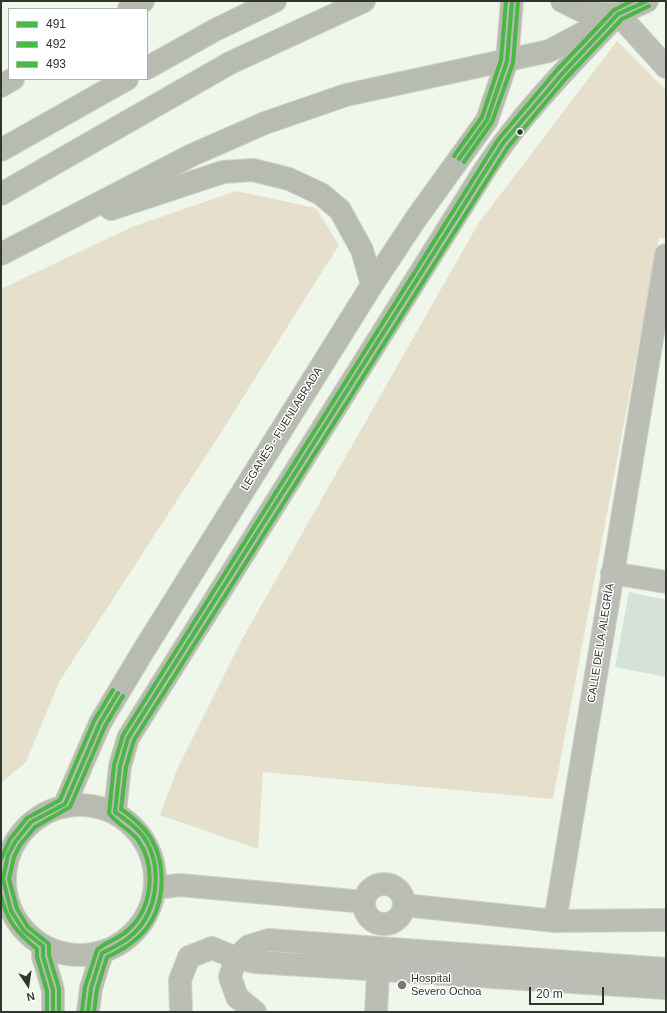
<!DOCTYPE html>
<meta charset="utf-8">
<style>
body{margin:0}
#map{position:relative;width:667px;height:1013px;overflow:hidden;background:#eff7eb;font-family:Arial,sans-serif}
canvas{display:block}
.frame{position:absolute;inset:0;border:2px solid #30362e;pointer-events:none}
.legend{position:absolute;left:8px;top:8px;width:140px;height:72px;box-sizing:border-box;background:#fff;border:1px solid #acafab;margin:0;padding:5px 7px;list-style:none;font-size:12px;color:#30362e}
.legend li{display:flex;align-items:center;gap:8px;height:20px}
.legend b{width:20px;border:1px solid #acafab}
.north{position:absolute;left:8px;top:965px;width:40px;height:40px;-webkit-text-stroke:3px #fff;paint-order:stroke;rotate:167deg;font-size:11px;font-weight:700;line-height:16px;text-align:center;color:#30362e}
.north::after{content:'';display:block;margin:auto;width:14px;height:18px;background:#30362e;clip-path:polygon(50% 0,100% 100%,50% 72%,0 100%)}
.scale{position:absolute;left:529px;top:987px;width:75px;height:18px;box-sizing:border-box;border:2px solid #30362e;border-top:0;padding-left:5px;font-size:12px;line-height:14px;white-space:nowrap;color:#30362e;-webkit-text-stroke:3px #fff;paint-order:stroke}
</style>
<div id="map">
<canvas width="667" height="1013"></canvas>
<div class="frame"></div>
<ul class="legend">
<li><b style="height:5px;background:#4ab747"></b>491</li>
<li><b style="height:5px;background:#4ab747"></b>492</li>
<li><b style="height:5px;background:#4ab747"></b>493</li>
</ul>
<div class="north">N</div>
<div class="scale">20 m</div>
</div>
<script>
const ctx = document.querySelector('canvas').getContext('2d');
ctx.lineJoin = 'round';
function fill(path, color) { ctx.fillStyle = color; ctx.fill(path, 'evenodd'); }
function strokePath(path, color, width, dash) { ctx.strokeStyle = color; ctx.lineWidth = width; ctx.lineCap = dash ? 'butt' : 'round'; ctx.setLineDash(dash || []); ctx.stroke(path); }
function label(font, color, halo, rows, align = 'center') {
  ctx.font = font + ' Arial,sans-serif'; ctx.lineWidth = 3; ctx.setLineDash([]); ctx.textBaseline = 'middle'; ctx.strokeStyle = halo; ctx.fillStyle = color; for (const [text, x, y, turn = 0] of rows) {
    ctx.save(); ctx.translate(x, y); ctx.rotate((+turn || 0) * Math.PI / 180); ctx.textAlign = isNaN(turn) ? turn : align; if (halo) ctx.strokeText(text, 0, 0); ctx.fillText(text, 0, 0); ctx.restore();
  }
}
fill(new Path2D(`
 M617,41l49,49v148h-7l-106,561 -290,-27 -5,77 -98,-34 18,-48 63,-126 237,-417z
 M236,191l80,17 23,37 -128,203 -152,234 -33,80 -25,21v-494l131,-62z`), '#e6dfcb');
fill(new Path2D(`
 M629,592l37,8v77l-51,-10z`), '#d4e2d9');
const minor = new Path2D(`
 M618,14l48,53
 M666,255l-111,666 111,-1
 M612,573l54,9
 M1,879h2
 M364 904a20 20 0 1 1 40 0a20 20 0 1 1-40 0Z
 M156,888l24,-3 184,17
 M404,905l151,16
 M181,1012l-1,-32 9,-23 23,-9 24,10 19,4 411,26
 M255,1012l-18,-15 -7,-20 6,-19 13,-12 20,-6 397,29
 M376,1012l3,-57`);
const highway = new Path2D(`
 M562,1l24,12 32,1 29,-13
 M129,9l14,-8
 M147,68l68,-38 60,-29
 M1,86l12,-7
 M1,150l126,-71
 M1,194l229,-131 134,-62
 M111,209l112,-37 30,-2 36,9 32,15 19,16 22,40 10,35
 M1,254l191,-99 73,-32 81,-28 203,-44 53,-28
 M65,804l35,-81 42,-70 230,-368 43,-65 72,-100 20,-59 5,-60
 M5 880a75 75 0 1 1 150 0a75 75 0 1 1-150 0Z
 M115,812l5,-46 8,-28 358,-570c37,-56 86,-105 132,-154
 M43,946v10l10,34v22
 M88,1012l3,-24 11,-35`);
strokePath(minor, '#cdd3ca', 24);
strokePath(highway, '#cdd3ca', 24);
strokePath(minor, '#bcbdb5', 22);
strokePath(highway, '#b8bbaf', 22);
strokePath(new Path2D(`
 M459,159l28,-39 20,-59 5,-60
 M53,1012v-22l-10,-34v-10l-19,-15 -13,-20 -8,-32 5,-24 7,-13 16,-20 34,-18 35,-81 18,-30
 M88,1012l3,-24 11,-35c15,-7 30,-15 40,-29 17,-24 19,-63 1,-88 -7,-9 -18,-17 -28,-24l5,-46 8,-28 375,-595 59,-69 56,-60 29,-13`), '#4ab747', 4);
strokePath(new Path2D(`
 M464,162l28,-40 21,-59 5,-62
 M59,1012v-23l-10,-34v-11l-21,-17 -11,-18 -8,-30 5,-22 6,-12 15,-18 35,-20 35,-81 18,-30
 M94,1012l3,-23 10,-32c15,-7 29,-15 39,-28 20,-26 21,-68 2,-95 -7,-10 -17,-18 -27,-25l5,-42 8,-27 374,-593 58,-69 56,-59 27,-13`), '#4ab747', 4);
strokePath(new Path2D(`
 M454,156l28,-39 19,-57 5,-59
 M1,859l9,-20 17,-21 33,-18 34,-79 19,-31
 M1,896c6,25 16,37 36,53v8l10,34v21
 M82,1011l3,-24 12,-37c8,-8 22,-11 31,-20 24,-21 29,-63 10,-90 -7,-10 -24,-18 -29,-27l5,-48 9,-30 375,-595 59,-70 57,-60 18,-9`), '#4ab747', 4);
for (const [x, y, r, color] of [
 [520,132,3.5,"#30362e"],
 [402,985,5,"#737a70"]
]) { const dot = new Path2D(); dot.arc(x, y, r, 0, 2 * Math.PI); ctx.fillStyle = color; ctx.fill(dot); strokePath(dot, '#fff', 1.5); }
label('11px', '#30362e', '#fff', [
 ["LEGANÉS - FUENLABRADA",282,429,-58],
 ["CALLE DE LA ALEGRÍA",601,643,-81]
]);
label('11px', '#30362e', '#fff', [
 ["Hospital",411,979],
 ["Severo Ochoa",411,992]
], 'left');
</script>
